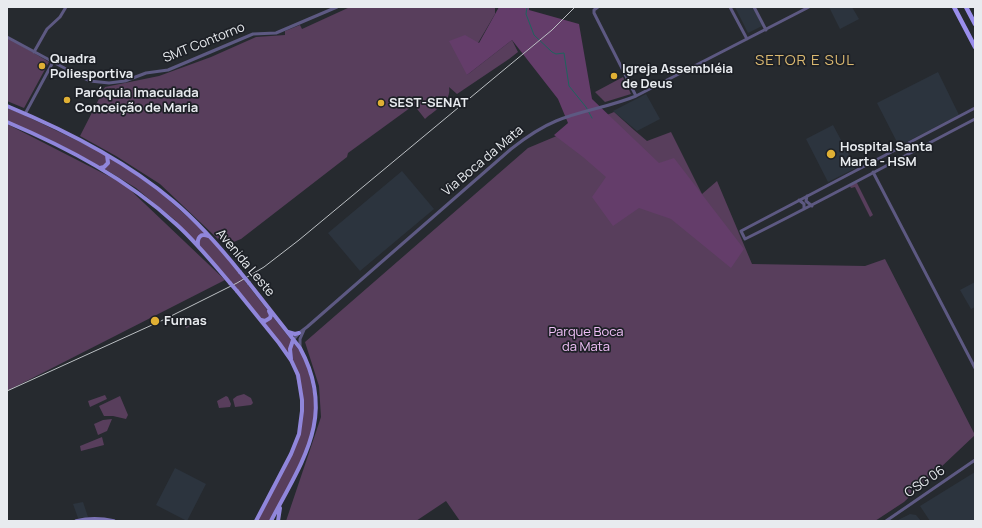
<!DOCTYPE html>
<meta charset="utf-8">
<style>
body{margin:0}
#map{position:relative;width:982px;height:528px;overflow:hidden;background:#262a2f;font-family:Manrope,sans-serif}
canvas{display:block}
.frame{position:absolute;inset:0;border:8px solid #e8ebef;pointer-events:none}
</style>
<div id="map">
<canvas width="982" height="528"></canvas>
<div class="frame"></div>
</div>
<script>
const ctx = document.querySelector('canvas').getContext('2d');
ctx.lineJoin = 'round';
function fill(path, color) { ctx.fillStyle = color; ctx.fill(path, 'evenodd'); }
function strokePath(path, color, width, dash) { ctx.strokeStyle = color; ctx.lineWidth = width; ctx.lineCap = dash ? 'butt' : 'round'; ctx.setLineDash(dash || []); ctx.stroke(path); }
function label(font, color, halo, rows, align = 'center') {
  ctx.font = font + ' Manrope,sans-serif'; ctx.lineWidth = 3.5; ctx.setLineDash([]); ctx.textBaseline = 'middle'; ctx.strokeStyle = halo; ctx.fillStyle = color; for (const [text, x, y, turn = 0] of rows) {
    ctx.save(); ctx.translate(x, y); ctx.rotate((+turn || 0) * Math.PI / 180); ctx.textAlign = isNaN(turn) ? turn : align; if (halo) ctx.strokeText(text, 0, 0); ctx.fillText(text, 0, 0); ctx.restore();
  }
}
fill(new Path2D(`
 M735,7h18l9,19 -14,7z
 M829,7h23l7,12 -19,10z
 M938,72l21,43 -60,31 -22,-43z
 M646,94l14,25 -23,12 -24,-20z
 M833,125l23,43 -28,14 -22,-43z
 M402,171l32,38 -74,62 -32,-38z
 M975,282v25l-4,2 -11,-19z
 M175,468l31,16 -19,37 -31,-16z
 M975,472v49h-45l-10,-15z
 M83,502l5,15 -10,1 -5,-14z
 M910,514l6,1 5,6h-25z`), '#2c343e');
fill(new Path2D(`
 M350,7h145v7l-17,29 -11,32 45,-35 6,12 -9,7 -52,35 -8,-7c3,14 -14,23 -24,32l-11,-14 -66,48 -1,4 -106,82 -10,4 -12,-3 -59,-56 -44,-28 -36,-20 25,-49 54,-11 52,-19 45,-20 29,-2v-4l15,-6 2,4z
 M7,37l42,25 -25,46 -17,-7z
 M623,77l8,17 -26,8 -10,-10z
 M7,108l17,7 83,40 32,22 23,17 48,43 96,122 11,52 -11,41 -36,69h-14l43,-87 3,-34 -8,-31 -15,-26 -104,-123 -20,-16 -19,-16 -36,-22 -49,-26 -44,-19z
 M614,112l20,18 13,11 24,-9 31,62 15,-13 35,83 113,2 20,-7 90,176 -71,67 -29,19h-415l-14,-20 -30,20h-130l35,-104 -2,-31 -14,-44 223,-194z
 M7,124l117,60 101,96 -218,111z
 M856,181l17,34 -3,2 -15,-30 -4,1 -2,-3z
 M197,316l3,6 -14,6 -3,-6z
 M244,394l7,4 2,5 -2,2 -16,2 -2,-8 4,-3z
 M105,395l2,4 -17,8 -2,-6z
 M120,396l8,19 -2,4 -13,-3h-9l-5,-10z
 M226,396l2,1 3,7 -1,3 -11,1 -2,-7z
 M112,419l-5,12 -9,4 -4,-11 9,-4z
 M102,437l2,8 -23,6 -1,-5z`), '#583e5c');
fill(new Path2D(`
 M499,7h30v3l50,14 13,75 67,64 15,-5 70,91 -13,19 -60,-49 -32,-11 -26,18 -21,-29 14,-20 -23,-20 -29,-22 14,-12 -10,-24 -46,-59 -45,35 -18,-34 16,-6 14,8z`), '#643d6a');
strokePath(new Path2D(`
 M527,7l-1,7 8,21 18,17 4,2 8,-1 5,33 17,21 6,11`), '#1e645e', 1);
strokePath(new Path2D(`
 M598,7l-4,3v3l42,83
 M730,7l17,32
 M754,7l12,23
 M7,37l74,40 9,4 19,2 16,-2 21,-8 22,-3 85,-36 23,-1 61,-26
 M34,52l13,-23 13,-12 6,-10
 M975,108l-234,123 4,8c77,-38 153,-80 230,-120
 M25,114l28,-52
 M873,172l102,196
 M807,196l-1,5 6,5
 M799,200l5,4v5
 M293,340l6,-7 8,-6 204,-178c14,-11 28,-21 45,-28 26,-11 54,-14 80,-25l173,-89
 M300,347v-8l4,-9
 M886,521l89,-61`), '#5d5982', 3);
strokePath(new Path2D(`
 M76,521c12,-3 25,-3 38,0`), '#7a72b4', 3.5);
strokePath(new Path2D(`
 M7,106c58,24 118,54 166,95 25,21 47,46 67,71
 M7,122c61,26 120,57 169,102 20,18 37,39 54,59
 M100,168l4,-1 4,-4 -1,-8
 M198,246c-1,-8 2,-13 10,-10
 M249,283l51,65c37,68 2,113 -29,173
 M237,291l42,52 12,17 7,15 4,25v11l-3,23 -8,20 -35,67
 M261,320l4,1 5,-3 1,-3 -2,-4
 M288,332l7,2 4,-1
 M291,359l-1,-10 3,-9
 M278,521l2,-13`), '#9086db', 4);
strokePath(new Path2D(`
 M954,7l21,40
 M966,7l9,17`), '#9a8eec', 4.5);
strokePath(new Path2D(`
 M7,391l156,-71 74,-37 27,-16 35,-27 201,-167 52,-43 23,-23`), '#bcc0c4', 1);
strokePath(new Path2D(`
 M240,272l9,11
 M230,283l7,8`), '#9086db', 4);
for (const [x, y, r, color] of [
 [42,66,4,"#e0b034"],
 [614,76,4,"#e0b034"],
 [67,100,4,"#e0b034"],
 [381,103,4,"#e0b034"],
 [831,154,5,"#e0b034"],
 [155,321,5,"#e0b034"]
]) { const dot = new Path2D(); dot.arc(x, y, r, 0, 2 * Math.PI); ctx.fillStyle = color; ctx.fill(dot); strokePath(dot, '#1d2026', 1.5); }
label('13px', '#e8ebef', '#1d2026', [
 ["SMT Contorno",204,43,-22],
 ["Via Boca da Mata",483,161,-40],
 ["Avenida Leste",245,263,50],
 ["CSG 06",925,482,-34]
]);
label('bold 13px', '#e8ebef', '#1d2026', [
 ["Quadra",50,59],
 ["Poliesportiva",50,74],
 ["Igreja Assembléia",622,69],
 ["de Deus",622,84],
 ["Paróquia Imaculada",75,93],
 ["Conceição de Maria",75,108],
 ["SEST-SENAT",389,103],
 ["Hospital Santa",840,147],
 ["Marta - HSM",840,162],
 ["Furnas",164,321]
], 'left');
label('13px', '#f1c0f8', '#1d2026', [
 ["Parque Boca",586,332],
 ["da Mata",586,347]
]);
ctx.letterSpacing = '1px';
label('15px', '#dbb970', '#1d2026', [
 ["SETOR E SUL",805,61]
]);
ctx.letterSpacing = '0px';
</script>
